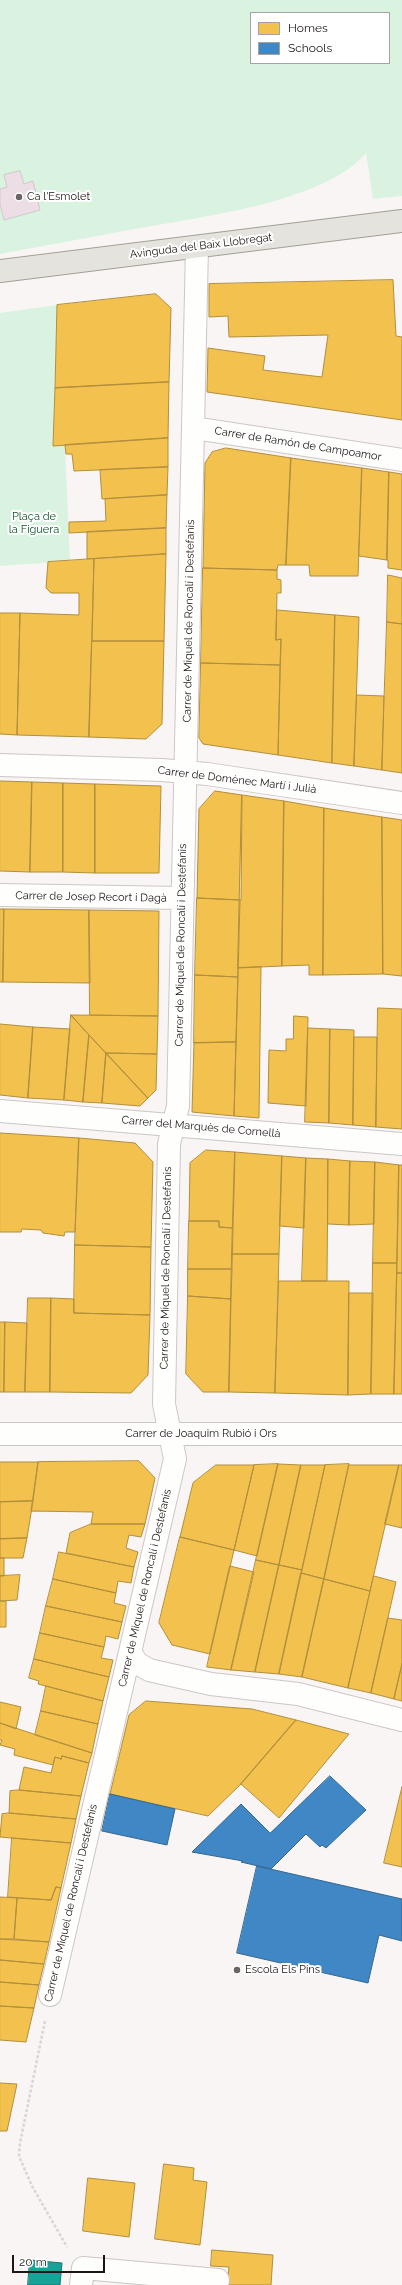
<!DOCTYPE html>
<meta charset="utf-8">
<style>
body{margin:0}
#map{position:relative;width:402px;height:2285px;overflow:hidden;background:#f9f5f4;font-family:Raleway,sans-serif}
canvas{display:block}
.legend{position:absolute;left:250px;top:12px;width:140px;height:52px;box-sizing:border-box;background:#fff;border:1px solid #a5a2a1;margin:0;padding:5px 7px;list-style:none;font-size:12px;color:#1d1614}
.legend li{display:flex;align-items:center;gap:8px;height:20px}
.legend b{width:20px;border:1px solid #a5a2a1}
.scale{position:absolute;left:12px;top:2255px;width:93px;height:18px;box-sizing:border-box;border:2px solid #1d1614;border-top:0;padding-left:5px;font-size:12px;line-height:14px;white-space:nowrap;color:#1d1614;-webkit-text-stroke:3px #fff;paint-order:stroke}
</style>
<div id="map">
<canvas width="402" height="2285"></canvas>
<ul class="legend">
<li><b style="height:11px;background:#f2c14e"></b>Homes</li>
<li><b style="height:11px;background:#3f88c5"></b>Schools</li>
</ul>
<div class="scale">20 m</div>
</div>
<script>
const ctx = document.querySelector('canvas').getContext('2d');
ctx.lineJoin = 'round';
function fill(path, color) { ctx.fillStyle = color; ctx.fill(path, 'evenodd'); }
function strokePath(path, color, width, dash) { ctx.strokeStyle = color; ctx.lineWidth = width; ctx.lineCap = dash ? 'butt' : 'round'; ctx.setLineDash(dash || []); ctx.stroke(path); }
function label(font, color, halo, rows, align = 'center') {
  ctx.font = font + ' Raleway,sans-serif'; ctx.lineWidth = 4; ctx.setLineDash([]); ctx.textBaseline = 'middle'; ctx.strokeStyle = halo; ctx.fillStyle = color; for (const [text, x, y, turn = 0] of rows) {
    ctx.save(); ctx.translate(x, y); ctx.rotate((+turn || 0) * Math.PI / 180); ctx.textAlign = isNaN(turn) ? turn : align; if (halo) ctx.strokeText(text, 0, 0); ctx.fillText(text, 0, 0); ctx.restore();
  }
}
fill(new Path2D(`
 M0,0h402v196l-29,3 -7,-46c-40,48 -159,63 -220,74 -49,9 -97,18 -146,27zM251,13h138v50h-138z
 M57,305l-4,141 12,-1 5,116 -70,5v-253z`), '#daf3e0');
const homes = new Path2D(`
 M393,280l3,56 6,1v83l-195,-28 1,-44 57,8 -2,14 59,7 6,-42 -99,2 -1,-21 -19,1v-33z
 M156,294l15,14 -2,74 -114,6 2,-83z
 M169,382l-1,56 -115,8 2,-58z
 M168,438v29l-94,4 -2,-17h-6l-1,-9z
 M226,448l65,10 -5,107h-8l-1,5 -74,-2 2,-105 7,-11z
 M291,458l71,10 -4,108h-48l-1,-11h-23z
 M168,467l-1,28 -65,4 -2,-29z
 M362,468l27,4 -2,88 -28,-4z
 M389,472l13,2v96l-14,-2v-8h-1z
 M167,495l-1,33 -97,5v-11l37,-1 -1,-22z
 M166,528v26l-79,5v-27z
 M166,554l-2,87h-72l2,-82z
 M94,559l-5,178 -72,-2 3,-122 59,2v-22h-28l-5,-5 2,-26z
 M203,568l74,2v9l4,1v13h-4l-1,47 5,-1 -1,26 -79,-2z
 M388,575l14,3v46l-15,-2z
 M277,610l58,5 -3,148 -54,-8 3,-116 -5,1z
 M0,613h20l-3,122 -17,-1z
 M335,615l24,2 -5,149 -22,-3z
 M387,622l15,2v149l-20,-3z
 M92,641h72l-2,83 -16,15 -57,-2z
 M201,663l79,2 -2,90 -75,-11 -4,-6z
 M357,695l27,1 -2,74 -28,-4z
 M0,781l32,1 -2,90 -30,-1z
 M32,782l31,1v89h-33z
 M63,783l32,1v89l-32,-1z
 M95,784l66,2 -2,87h-64z
 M215,791l27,4 -1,105 -44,-2 2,-89z
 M242,795l42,6 -2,165 -44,2z
 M284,801l40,7 -1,167h-14v-10l-27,1z
 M324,808l58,9 1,157 -60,1z
 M382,817l20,3v156l-19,-2z
 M197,898l43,2 -2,77 -43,-2z
 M0,909h4l-1,73h-3z
 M4,909l85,1 1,73 -87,-1z
 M89,910l70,1 -1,105 -68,-1z
 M261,967l-2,151 -25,-2 4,-148z
 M195,975l43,2 -2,65 -42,1z
 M378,1008l24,1v120l-26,-2z
 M71,1015l87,1 -1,38 -51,-1z
 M71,1015l18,20 -6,67 -19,-2z
 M294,1016l14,1 -2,89 -38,-3 1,-53 17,1v-12h7z
 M0,1024l33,3 -5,71 -28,-3z
 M33,1027l37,2 -6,71 -36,-2z
 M308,1028l22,1 -1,94 -24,-1z
 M330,1029l24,1 -1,95 -24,-2z
 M89,1035l17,18 -4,50 -19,-1z
 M354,1037h23l-1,90 -23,-2z
 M236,1042l-2,74 -42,-4 2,-69z
 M106,1053l51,1 -1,36 -8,8z
 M106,1053l42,45 -8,8 -38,-3z
 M0,1133l79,5 -4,94h-10l-1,4 -21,-3 -2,-3 -19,-1 -1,3h-21z
 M79,1138l56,5 18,19 -2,85 -76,-2z
 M206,1150l29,2 -2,76 -14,-1v-6h-30l1,-58z
 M235,1152l47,4 -3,98h-47z
 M282,1156l24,2 -2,70 -24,-2z
 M306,1158l22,1 -1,122h-25z
 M328,1159l22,2 -1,64 -21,-1z
 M350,1161l25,1 -1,62 -25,1z
 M375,1162l24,3 -2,98h-24z
 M399,1165h3v108h-5z
 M189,1221h30v6l14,1 -1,41h-44z
 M75,1245l76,2 -1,68 -76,-2z
 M232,1254h47l-4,139 -46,-1z
 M373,1263h24l-3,131h-23z
 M188,1269h44l-1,30 -43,-3z
 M397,1273h5v121h-8z
 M279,1281h70l-1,114 -73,-2z
 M349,1293h24l-2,101 -23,1z
 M188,1296l43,3 -2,93h-26l-17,-18z
 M28,1298h23l-1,94h-25z
 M51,1298l23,1v14l76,2 -2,60 -17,18 -81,-1z
 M0,1322h5l-1,70h-4z
 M5,1322l22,1 -2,69h-21z
 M139,1461l16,17 -10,46h-54l2,-12 -62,-1 7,-49z
 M0,1462h38l-5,39 -33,1z
 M278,1464l23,1 -22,100 -23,-5z
 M278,1464l-21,92 -23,-6 20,-85z
 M349,1464l-25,115 -23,-6 24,-108z
 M216,1465h38l-20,85 -54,-13 13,-54z
 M301,1465h24l-23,105 -23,-5z
 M349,1465h50l-29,126 -46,-12z
 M399,1465h3v63l-17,-4z
 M33,1501l-6,37 -27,1v-37z
 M91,1524h54l-4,13 -12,-2 -3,13 12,4 -4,15 -68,-14 4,-20z
 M180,1537l54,13 -24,104 -38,-9 -13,-22z
 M27,1538l-4,20h-23v-19z
 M59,1552l75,15 -3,16 -13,-2 -2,12 -63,-14z
 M0,1558h4v18h-4z
 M256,1560l23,5 -24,107 -24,-2z
 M279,1565l23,5 -23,104 -24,-2z
 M230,1566l24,6 -23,98 -24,-3z
 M301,1573l23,6 -22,98 -23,-3z
 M20,1575l-3,25 -17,1v-25z
 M374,1576l22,6 -25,111 -23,-5z
 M53,1579l63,14 -2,10 12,3 -4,16 -76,-16z
 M324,1579l46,12 -22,97 -46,-11z
 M0,1601h6v26h-6z
 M46,1606l76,16 -4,17 -12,-3 -2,11 -64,-14z
 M388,1618l14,2v44l-8,35 -23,-6z
 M40,1633l64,14 -3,11 12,2 -4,17 -75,-18z
 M34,1659l75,18 -6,24 -65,-17 1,-3 -10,-3z
 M402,1664v37l-8,-2z
 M46,1686l57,15 -5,23 -57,-13z
 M146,1701l106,8 44,11 -55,64 -33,32 -98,-22 19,-79z
 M0,1702l21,5 -5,22 -16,-6z
 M41,1711l57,13 -6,29 -57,-18z
 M296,1720l53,14 -70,84 -38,-34z
 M0,1723l92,30 -3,10 -27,-7 -1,3 -6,-2 -2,8 -39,-10 1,-6 -15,-4 2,-5h-2z
 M62,1756l27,7 -8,33 -62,-6 5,-23 27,6 4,-16 6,2z
 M402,1787v80l-18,-4z
 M19,1790l62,6 -5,23 -67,-6 1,-22z
 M9,1813l67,6 -5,24 -71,-6 2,-23z
 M12,1838l59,5 -10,45 -5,-1 -5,13 -43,-3z
 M56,1887l5,1 -12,54 -35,-3 3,-41 34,2z
 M0,1897l17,1 -3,41h-14z
 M0,1939l49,3 -5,22 -44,-4z
 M0,1960l44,4 -5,21 -39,-3z
 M0,1982l39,3 -5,23 -34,-2z
 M0,2006l34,2 -8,34 -26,-2z
 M0,2083l17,1 -10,47h-7z
 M164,2164l30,4 -1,12 14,2 -7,63 -45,-6z
 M88,2178l47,5 -6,54 -46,-6z
 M212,2250l61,5 -2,30h-44l2,-18 -18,-1z`);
fill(homes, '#f2c14e');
strokePath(homes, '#b28e3d', 1);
const schools = new Path2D(`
 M330,1776l36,34 -40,38 -4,-3 -2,2 -14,-13 -35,35 -30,-7 2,-1 -51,-9 49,-48 29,29z
 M110,1794l65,15 -8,36 -65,-14z
 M257,1866l145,33v42l-23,-6 -11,48 -131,-30z`);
fill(schools, '#3f88c5');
strokePath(schools, '#356690', 1);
const public = new Path2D(`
 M30,2260l32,3 -2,22h-32z`);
fill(public, '#17a398');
strokePath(public, '#197970', 1);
const building = new Path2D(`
 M20,171l4,13 9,-3 7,29 -36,10 -4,-15v-16l7,-2 -3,-12z`);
fill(building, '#eddee5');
strokePath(building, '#cfcacb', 1);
const minor = new Path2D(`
 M194,428l208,32
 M0,765l162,5 45,4 195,29
 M0,895l182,3
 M0,1111l402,33
 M0,1434h402
 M130,1652l7,11 12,7 62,14 87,10 104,26
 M50,1995l125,-536 -11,-55 5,-260 9,-38 19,-859
 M81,2285l2,-17 135,12`);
const major = new Path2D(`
 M0,271l402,-50`);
strokePath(minor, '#ccc7c5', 24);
strokePath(major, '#a49f95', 24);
strokePath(new Path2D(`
 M45,2021l-25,122 -1,13 13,30 35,61`), '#d7d6d5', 2.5, [3, 2]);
strokePath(minor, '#fefefd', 22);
strokePath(major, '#e5e3dd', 22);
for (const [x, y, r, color] of [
 [19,197,4,"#6a6462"],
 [237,1970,4,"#6a6462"]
]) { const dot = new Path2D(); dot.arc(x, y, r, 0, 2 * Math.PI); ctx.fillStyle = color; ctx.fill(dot); strokePath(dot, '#fff', 1.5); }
label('11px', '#1d1614', '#fff', [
 ["Ca l'Esmolet",27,197],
 ["Escola Els Pins",245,1970]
], 'left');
label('11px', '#1d1614', '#fff', [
 ["Avinguda del Baix Llobregat",201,246,-7],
 ["Carrer de Ramón de Campoamor",298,444,9],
 ["Carrer de Miquel de Roncalí i Destefanis",189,621,-89],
 ["Carrer de Domènec Martí i Julià",237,780,7],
 ["Carrer de Josep Recort i Dagà",91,897,1],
 ["Carrer de Miquel de Roncalí i Destefanis",181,945,-89],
 ["Carrer del Marquès de Cornellà",201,1127,5],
 ["Carrer de Miquel de Roncalí i Destefanis",166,1268,-89],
 ["Carrer de Joaquim Rubió i Ors",201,1434],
 ["Carrer de Miquel de Roncalí i Destefanis",145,1588,-77],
 ["Carrer de Miquel de Roncalí i Destefanis",71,1903,-77]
]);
label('11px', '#0b522c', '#fff', [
 ["Plaça de",34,517],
 ["la Figuera",34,530]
]);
</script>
